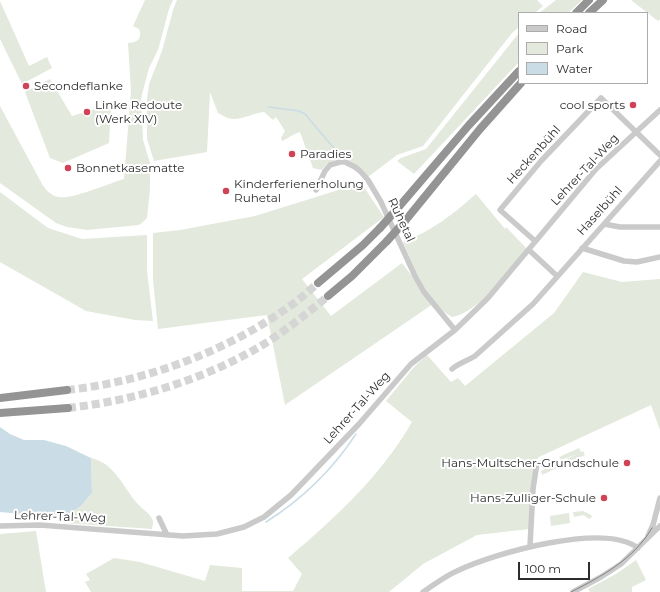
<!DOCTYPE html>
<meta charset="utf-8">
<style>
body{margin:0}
#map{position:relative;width:660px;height:592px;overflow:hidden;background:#fff;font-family:Montserrat,sans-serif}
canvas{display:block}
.legend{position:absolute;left:518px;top:12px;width:130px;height:72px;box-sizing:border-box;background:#fff;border:1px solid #ababab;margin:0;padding:5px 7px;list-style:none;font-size:12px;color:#2d2d2d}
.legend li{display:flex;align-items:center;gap:8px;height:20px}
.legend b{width:20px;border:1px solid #ababab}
.scale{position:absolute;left:518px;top:562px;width:72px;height:18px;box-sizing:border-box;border:2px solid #2d2d2d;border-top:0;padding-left:5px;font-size:12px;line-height:14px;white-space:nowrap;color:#2d2d2d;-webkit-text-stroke:3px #fff;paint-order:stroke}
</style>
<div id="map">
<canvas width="660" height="592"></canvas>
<ul class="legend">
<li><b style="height:5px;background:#cacaca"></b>Road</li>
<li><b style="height:11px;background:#e3e9dc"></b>Park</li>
<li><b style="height:11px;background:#cadde6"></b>Water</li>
</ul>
<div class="scale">100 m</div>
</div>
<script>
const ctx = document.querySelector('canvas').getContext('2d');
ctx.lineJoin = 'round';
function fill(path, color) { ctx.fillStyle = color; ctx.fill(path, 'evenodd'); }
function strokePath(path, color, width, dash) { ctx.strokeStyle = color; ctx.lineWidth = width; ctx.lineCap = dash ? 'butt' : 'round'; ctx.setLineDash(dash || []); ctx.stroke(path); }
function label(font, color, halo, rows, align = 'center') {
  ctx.font = font + ' Montserrat,sans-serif'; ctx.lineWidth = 4; ctx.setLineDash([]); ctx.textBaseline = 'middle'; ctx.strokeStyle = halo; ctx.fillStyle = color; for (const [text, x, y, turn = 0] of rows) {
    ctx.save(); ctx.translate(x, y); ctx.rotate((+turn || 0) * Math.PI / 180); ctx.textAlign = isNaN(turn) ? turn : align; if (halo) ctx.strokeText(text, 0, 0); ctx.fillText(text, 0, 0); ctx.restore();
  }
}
fill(new Path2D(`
 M145,0h28l-4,9 -11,41 -9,18 -8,30 2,42 7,23v26l-3,29 -4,4 -4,3 -52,5 -20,-3 -11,-4 -56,-40v-77l42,78c4,6 9,12 17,13 12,3 51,-14 65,-18l7,-88 -3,-48c9,0 15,-5 11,-14l-6,-3z
 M177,0h360l6,6 -8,7h-16v14l-7,6 -89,113 -26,9 -29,22c-9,-11 -22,-23 -38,-15 -4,1 -5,5 -9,8l-8,-2 -13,-36c-8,2 -12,7 -18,9l-1,-3 4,-7 -9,-14 -3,3 -9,-8c-11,1 -23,8 -31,7 -5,0 -11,-4 -15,-6l-8,-21 -3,60 -53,9 -7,-22v-41l2,-14 13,-33 11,-41z
 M556,0h26l-14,13h-29z
 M631,0h29v19l-2,2z
 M0,1l29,65 18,-9 5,11 -30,16 -22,-45z
 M519,33v29l-105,112 -17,-13 4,-3 25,-9z
 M50,79l22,37 39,-12 -2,39 -46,20 -13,-5 -25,-66z
 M361,183l23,34 -82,62 29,37 71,-53 31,41 -148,101 -18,-90 -109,14 -5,-49v-47l27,-3 75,-14z
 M0,192l48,36 34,11 65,-4v36l6,50 -18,-1 -49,-9 -86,-49z
 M476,194l29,35 1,-2 22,23c-19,20 -48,62 -76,67 -25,-14 -38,-50 -49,-75 30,-12 49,-27 73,-48z
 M583,272l39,10 38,-3v151l-9,-25 -112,52 -4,4 -6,68 -52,6 -54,29 -34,28h-298l-6,-10 5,-2 -4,-6 28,-16 26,4 65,19 5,-16 32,3v23h51l9,-17 -14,-16c48,-41 92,-81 124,-136l-26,-21 28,-34 13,-12 24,27 7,-4 7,8 89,-73z
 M579,448l2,4 2,-1 2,4 -43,20 -1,-4 36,-17 -16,6 -2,-3z
 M91,458c22,4 32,28 45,44 4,5 12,10 15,15 3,4 2,7 1,12l-87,-6 -2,-5 18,-12 11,-13z
 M583,511l8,4 1,2 -3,2 -5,-4 -10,2 -1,-5z
 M569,513l1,10 -19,3 -1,-10z
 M36,531l10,61h-46v-58z
 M636,560l10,20 -14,7v5h-42l-2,-3 28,-15z`), '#e3e9dc');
fill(new Path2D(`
 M0,427l10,7 14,6h20l22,6 25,12 1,35 -11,13 -18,12 -63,-6z`), '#cadde6');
strokePath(new Path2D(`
 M269,107l30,4 6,3 38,45
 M266,522c35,-22 67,-53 90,-88`), '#cadde6', 1.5);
strokePath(new Path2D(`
 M67,390c77,-8 159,-38 223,-84 10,-7 19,-15 28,-23
 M68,408c70,-8 142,-30 201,-67 21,-14 40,-29 59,-45`), '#d5d5d5', 8, [8, 4]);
strokePath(new Path2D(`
 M316,190l9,-19 5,-6 10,-3h5l10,5 5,4 8,9 13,22 34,74 9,16 31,38
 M604,224l16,3h40
 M535,241l-35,-31 41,-49 60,-63 59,57
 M582,248l42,13 13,1 23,-5
 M529,250l28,26
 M452,369c7,-6 15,-8 23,-13l58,-52 127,-143
 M159,518l8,17
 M0,526l40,-1 143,11 34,-2 27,-7 20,-10 27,-22 68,-71 52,-60 44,-34 33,-32 108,-129 64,-59
 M648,536l5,-11 7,-27
 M530,546l3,-57 4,-26
 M423,592c11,-7 22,-16 34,-21 37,-18 147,-49 181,-23
 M573,592l28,-15 20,-13 39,-38`), '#cacaca', 5.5);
strokePath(new Path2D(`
 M576,13l13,-13
 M589,13l14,-13
 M397,209l72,-84 50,-54
 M405,221l75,-92 41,-46
 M318,283l45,-38 17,-17
 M328,296l24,-20 35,-35
 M0,398l67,-8
 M0,413l68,-5`), '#949494', 8);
strokePath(new Path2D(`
 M571,592c31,-16 62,-32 81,-64`), '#828282', 1);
strokePath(new Path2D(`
 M380,228l17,-19
 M387,241l18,-20`), '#949494', 8);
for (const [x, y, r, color] of [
 [26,86,4,"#d04255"],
 [633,105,4,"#d04255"],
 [87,112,4,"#d04255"],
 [292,154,4,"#d04255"],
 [68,168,4,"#d04255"],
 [226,191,4,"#d04255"],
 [627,463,4,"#d04255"],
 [604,498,4,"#d04255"]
]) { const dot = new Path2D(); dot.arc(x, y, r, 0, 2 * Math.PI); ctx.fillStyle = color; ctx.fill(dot); strokePath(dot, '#fff', 1.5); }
label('12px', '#2d2d2d', '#fff', [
 ["Secondeflanke",34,86],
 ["Linke Redoute",95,105],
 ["(Werk XIV)",95,119],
 ["cool sports",625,105,"right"],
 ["Paradies",300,154],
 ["Bonnetkasematte",76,168],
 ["Kinderferienerholung",234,184],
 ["Ruhetal",234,198],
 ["Hans-Multscher-Grundschule",619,463,"right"],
 ["Hans-Zulliger-Schule",596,498,"right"]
], 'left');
label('12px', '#2d2d2d', '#fff', [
 ["Heckenbühl",534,155,-48],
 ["Lehrer-Tal-Weg",585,170,-47],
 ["Haselbühl",600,211,-48],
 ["Ruhetal",401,220,65],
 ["Lehrer-Tal-Weg",357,408,-48],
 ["Lehrer-Tal-Weg",60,517,2]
]);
</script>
